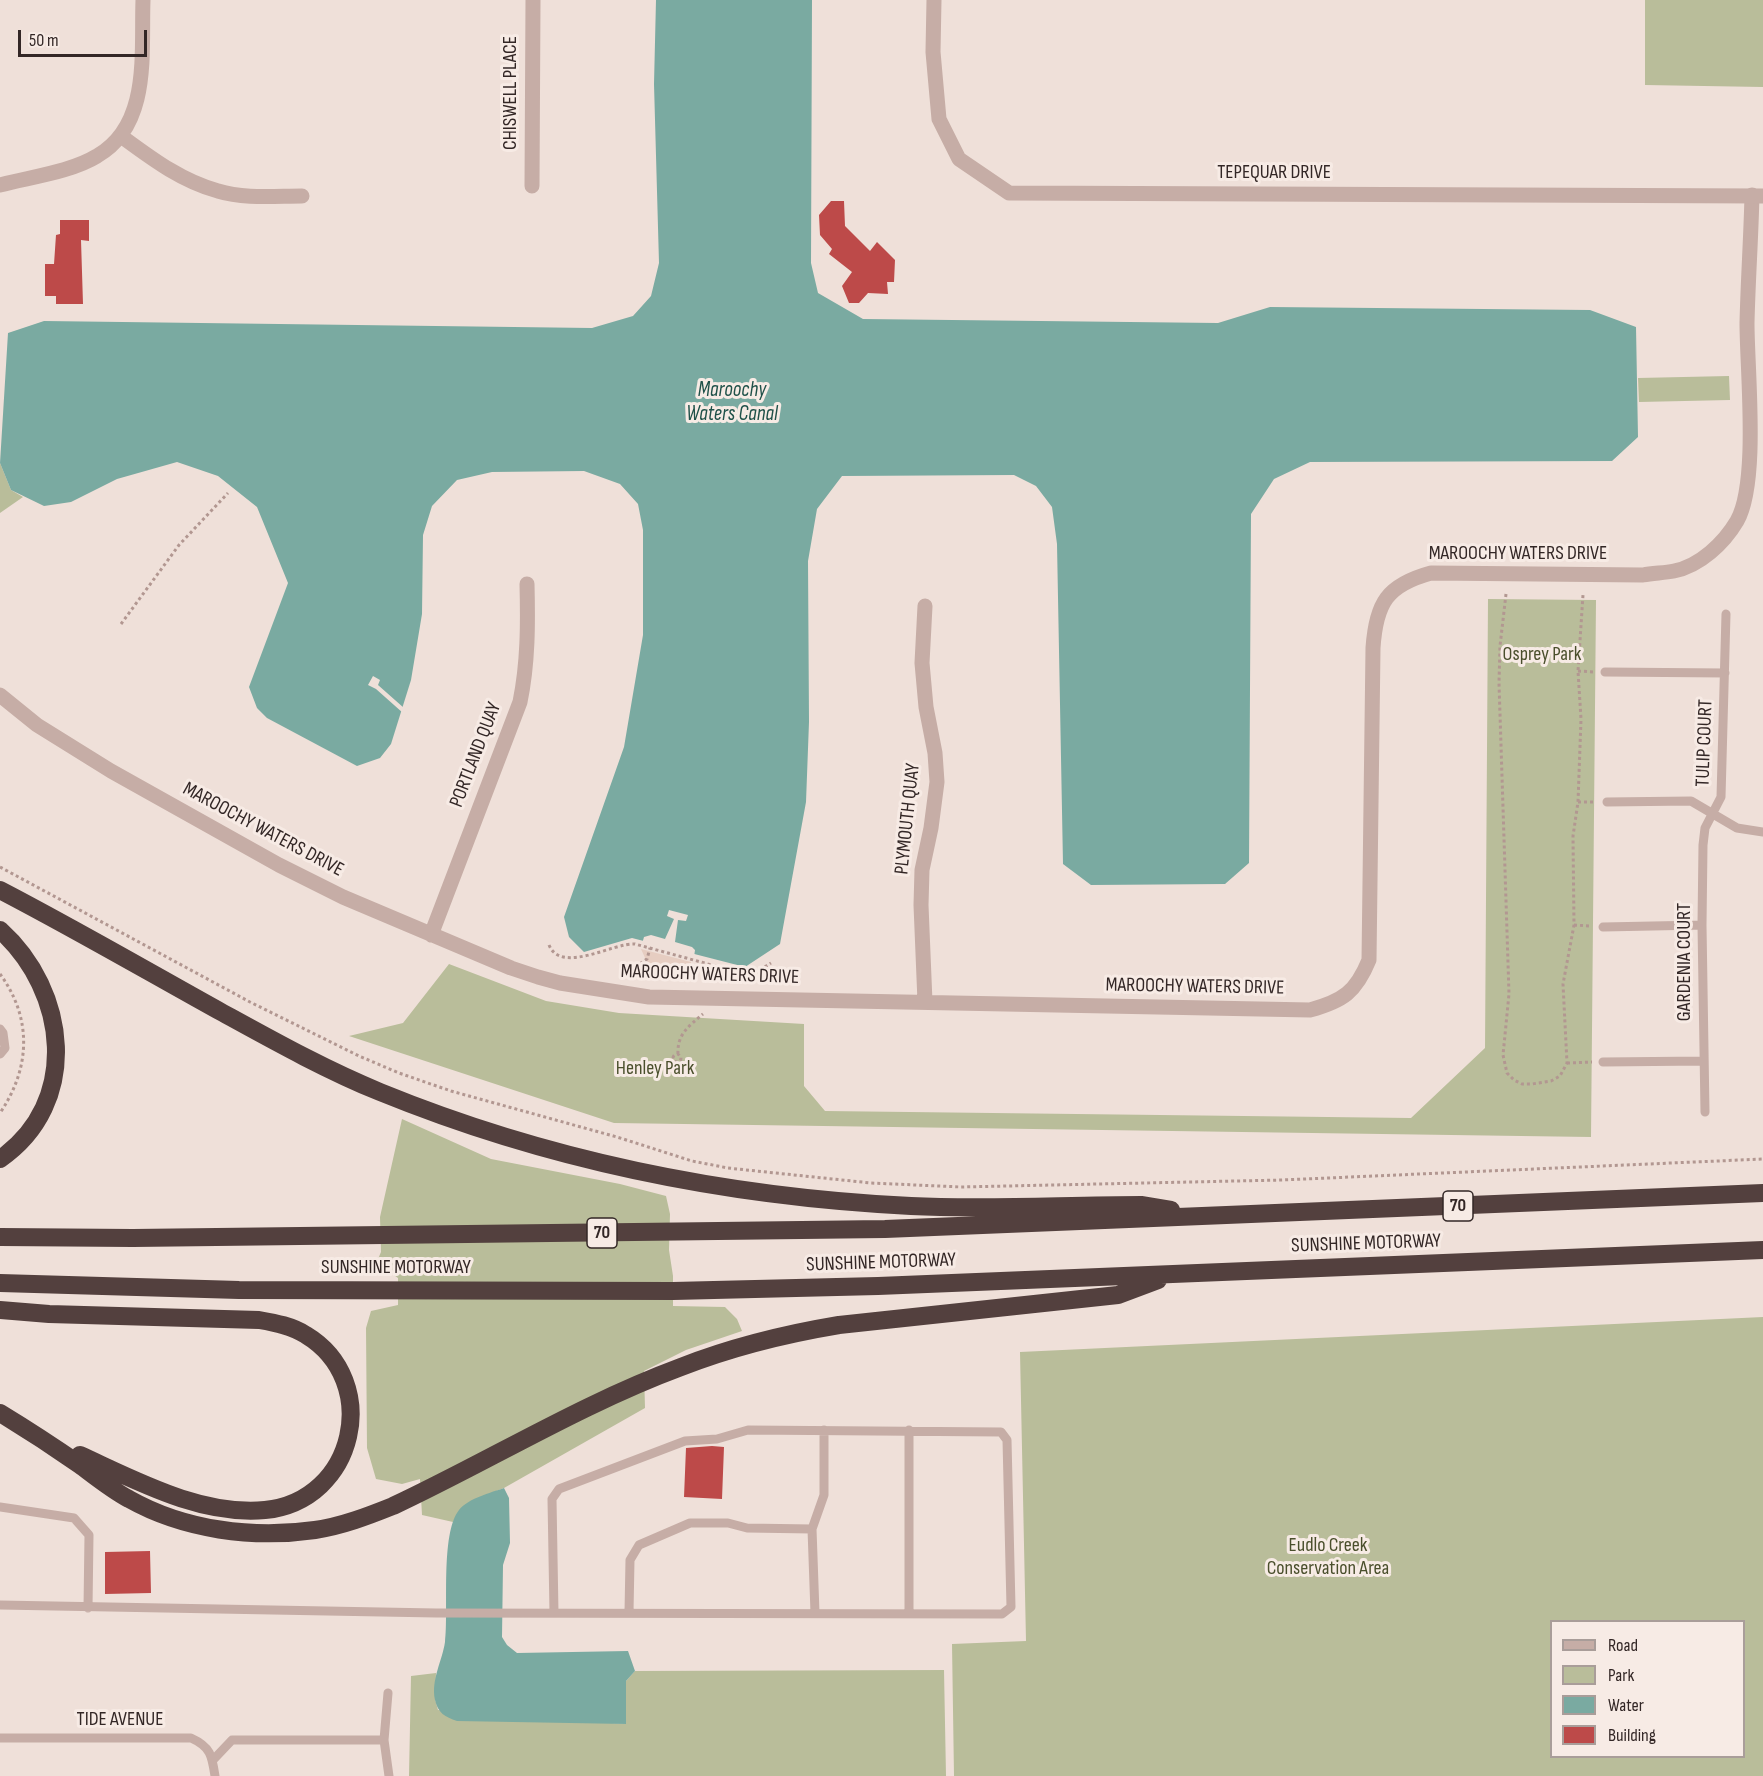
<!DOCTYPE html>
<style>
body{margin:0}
#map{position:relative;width:1763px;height:1776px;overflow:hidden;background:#efe0d9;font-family:"Sofia Sans Condensed",sans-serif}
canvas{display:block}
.legend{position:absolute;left:1550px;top:1620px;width:195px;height:138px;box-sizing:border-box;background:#f7ebe5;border:2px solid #a99d99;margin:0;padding:8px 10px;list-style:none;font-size:18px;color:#332726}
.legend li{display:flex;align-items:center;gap:12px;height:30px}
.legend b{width:30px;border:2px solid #a99d99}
.scale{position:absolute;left:18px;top:30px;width:129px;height:27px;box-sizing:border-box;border:3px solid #332726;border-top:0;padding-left:8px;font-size:18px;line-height:21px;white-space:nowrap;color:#332726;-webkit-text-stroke:4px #f7ebe5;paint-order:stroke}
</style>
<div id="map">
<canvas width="1763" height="1776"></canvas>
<ul class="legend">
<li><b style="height:8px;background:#c6ada6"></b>Road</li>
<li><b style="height:16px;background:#b9bd9a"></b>Park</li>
<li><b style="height:16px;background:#7aaaa1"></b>Water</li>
<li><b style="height:16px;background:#bd4a49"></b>Building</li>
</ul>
<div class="scale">50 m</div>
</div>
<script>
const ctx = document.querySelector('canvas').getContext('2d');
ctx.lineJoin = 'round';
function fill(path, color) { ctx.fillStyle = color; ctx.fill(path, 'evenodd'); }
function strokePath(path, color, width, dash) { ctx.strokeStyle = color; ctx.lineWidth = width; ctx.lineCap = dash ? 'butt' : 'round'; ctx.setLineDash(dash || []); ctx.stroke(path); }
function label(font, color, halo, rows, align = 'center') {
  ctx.font = font + ' "Sofia Sans Condensed",sans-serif'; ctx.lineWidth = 6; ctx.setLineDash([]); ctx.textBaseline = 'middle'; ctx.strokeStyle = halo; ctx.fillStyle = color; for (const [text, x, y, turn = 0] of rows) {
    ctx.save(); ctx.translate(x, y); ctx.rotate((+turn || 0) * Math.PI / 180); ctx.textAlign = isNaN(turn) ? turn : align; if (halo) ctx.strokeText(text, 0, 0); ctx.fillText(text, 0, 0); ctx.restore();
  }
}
fill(new Path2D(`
 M1645,0h118v87l-118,-2z
 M1729,376l1,24 -91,2 -1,-24z
 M0,463l11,27 12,7 -23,16z
 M1488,599l108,1 -5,537 -977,-14 -265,-87 54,-13 46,-59 97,37 73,12 185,11v62l21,25 586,7 74,-70z
 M402,1119l89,40 129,25 46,12 4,18 -1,36 4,26v30l52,1 12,12 5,12 -56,19 -42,21 1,37 -141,80 -28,11 -16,11 -7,12 -31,-7 -2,-36 -18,5 -26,-5 -9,-31 -1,-120 5,-17 27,-6v-27l-14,-10 -6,-9 3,-7 -1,-35z
 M1763,1317v459h-809l-2,-132 74,-3 -6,-289zM1552,1622h192v134h-192z
 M944,1670l2,106h-537l2,-100 25,-3 -1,26 3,11 187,14 1,-43 9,-10z`), '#b9bd9a');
fill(new Path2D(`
 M641,949l50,13v8l-4,7 -4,1h-4l-6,-5 -11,-1 -11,-6 -5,-6z`), '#e6cdc1');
fill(new Path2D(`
 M656,0h156l-1,263 7,30 45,26 355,4 52,-16 320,3 46,17 2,110 -26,24 -302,1 -36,17 -23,35 -2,349 -24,21 -134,1 -28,-21 -6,-320 -5,-37 -16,-21 -22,-11 -172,1 -25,33 -9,52 1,161 -3,80 -26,142 -35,23 -113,-29 -48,14 -15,-15 -5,-20 60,-170 19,-112v-105l-5,-26 -18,-20 -36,-13 -92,1 -35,8 -25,26 -9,29 -1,79 -11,66 -20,64 -11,14 -23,8 -90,-48 -10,-10 -8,-21 39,-104 -31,-76 -39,-31 -41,-14 -60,17 -46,23 -27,4 -33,-16 -11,-27 8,-130 36,-12 548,7 41,-12 18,-20 8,-33 -5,-179z
 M504,1488l5,10 1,45 -7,22 -1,72 5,8 10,8 111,-2 7,20 -9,10v43l-169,-3c-12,-4 -19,-8 -22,-21 -4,-21 7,-38 10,-58 4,-31 -5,-108 14,-132 10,-12 31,-17 45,-22z`), '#7aaaa1');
fill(new Path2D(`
 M373,676l7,4 -2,5 26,23 -1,5 -27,-24 -8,-4z
 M669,910l19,5 -2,6 -8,-1 -3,22 17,5 3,3 -1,7 -52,-13 2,-7 7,-2 14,4 9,-20 -7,-3z`), '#efe0d9');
fill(new Path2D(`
 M831,201h13l1,25 25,25 7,-9 18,18 -1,22h-7l1,12 -20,-1 -9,10h-10l-7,-17 10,-14 -23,-18 3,-5 -12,-14 -1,-20z
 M60,220h29v21l-8,-1 2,64h-27v-8h-11v-32h9l2,-29 4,-1z
 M712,1446l12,1 -2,52 -38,-2 2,-49z
 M150,1551l1,42 -46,1v-42z`), '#bd4a49');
strokePath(new Path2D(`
 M1506,594l-6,52 -1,37 10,311 -6,61 4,18 7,7 8,4h10l19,-3 9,-5 7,-13 -4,-79 11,-59 -1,-89 5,-34 3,-83 -3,-48 5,-76
 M121,624l58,-79 49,-52
 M1578,671l17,1
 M1578,802h16
 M0,867l250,135 109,54 40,17 52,18 166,46 75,24 36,7 143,15 90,4 321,-7 481,-21
 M1574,925l16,1
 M549,945c12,30 66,-3 86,-1l106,29 16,-1 14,-9
 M635,967l12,-8 3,-11
 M0,974c33,45 30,95 0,139
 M673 1058a4 4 0 1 1 8 0a4 4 0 1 1-8 0Z
 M678,1054c-1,-20 11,-28 25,-40
 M1567,1063l25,-1`), '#b29791', 3, [3, 3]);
strokePath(new Path2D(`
 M1605,672l120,1
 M1607,802l84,-1 46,27 26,4
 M1603,927l99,-2
 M0,1029l3,4 2,15 -5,6
 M1603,1062l101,-1
 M1705,1112l-3,-187 1,-80 2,-17 16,-31 5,-183
 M0,1507l74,11 15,17 -1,73
 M0,1605l436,8 566,1 9,-7 -4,-167 -6,-8 -253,-2 -31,9 -32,2 -126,48 -7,10 2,114
 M629,1612l1,-52 9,-15 51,-22h38l19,5 65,1
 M815,1613l-3,-84 12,-34v-65
 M909,1614v-184
 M388,1693l-4,47 5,36
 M0,1738h191c20,9 21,18 24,38
 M213,1760l19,-20h152`), '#c6ada6', 9);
strokePath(new Path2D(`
 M121,136c30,22 60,45 97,55 26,8 56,5 84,5
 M0,185c30,-8 71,-13 97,-29 54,-31 44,-103 46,-156
 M532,186l1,-186
 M0,695l37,30 74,46 168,94 64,32 168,71 27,9 22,6 89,14 661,13c33,-9 46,-18 59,-50l4,-312c3,-45 14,-63 58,-75l212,2c10,-2 21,-2 31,-4 26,-5 50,-28 63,-50 22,-39 10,-150 10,-198 1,-43 4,-85 5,-128
 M431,935l89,-233c8,-39 8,-78 7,-118
 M925,1002l-4,-97 1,-35 9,-42 6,-46 -2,-29 -9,-46 -4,-44 3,-57`), '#c6ada6', 15);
strokePath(new Path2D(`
 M934,0l-1,52 6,67 20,40 50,34 754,3`), '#c6ada6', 15);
strokePath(new Path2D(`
 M0,890c75,39 149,82 223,123 51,28 103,57 157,79 169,69 349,105 531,114 76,4 153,-1 230,-1l30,5
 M0,930c68,61 81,173 0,229
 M0,1237l133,1 752,-9 878,-36
 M0,1283l239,7 434,1 205,-5 885,-36
 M0,1310l49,4 210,6c17,3 33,6 47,15 76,46 50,166 -41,175 -64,6 -128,-29 -185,-55
 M0,1413c28,17 54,34 80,52 16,12 32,25 49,34 55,31 124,40 186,31 27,-4 53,-14 78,-24 96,-45 188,-102 288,-139 51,-20 104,-33 158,-42l279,-30 40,-15`), '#53403e', 18);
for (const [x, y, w] of [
 [1458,1206,30],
 [602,1233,30]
]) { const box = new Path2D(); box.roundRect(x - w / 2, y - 15, w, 30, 4.5); ctx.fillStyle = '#f7ebe5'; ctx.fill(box); strokePath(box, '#332726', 1.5); }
label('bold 18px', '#332726', null, [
 ["70",1458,1206],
 ["70",602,1233]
]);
label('20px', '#332726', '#f7ebe5', [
 ["CHISWELL PLACE",511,93,-90],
 ["TEPEQUAR DRIVE",1274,173],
 ["MAROOCHY WATERS DRIVE",1518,554],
 ["TULIP COURT",1705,743,-88],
 ["PORTLAND QUAY",476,755,-69],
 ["PLYMOUTH QUAY",908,819,-84],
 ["MAROOCHY WATERS DRIVE",263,830,28],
 ["GARDENIA COURT",1685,962,-90],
 ["MAROOCHY WATERS DRIVE",710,975,2],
 ["MAROOCHY WATERS DRIVE",1195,987,1],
 ["SUNSHINE MOTORWAY",1366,1244,-2],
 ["SUNSHINE MOTORWAY",881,1263,-2],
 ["SUNSHINE MOTORWAY",396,1268],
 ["TIDE AVENUE",120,1720]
]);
label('20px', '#4a4f2c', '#f7ebe5', [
 ["Osprey Park",1542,655],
 ["Henley Park",655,1069],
 ["Eudlo Creek",1328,1546],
 ["Conservation Area",1328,1569]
]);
label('italic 21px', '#1f5149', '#f7ebe5', [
 ["Maroochy",732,391],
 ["Waters Canal",732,415]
]);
</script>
